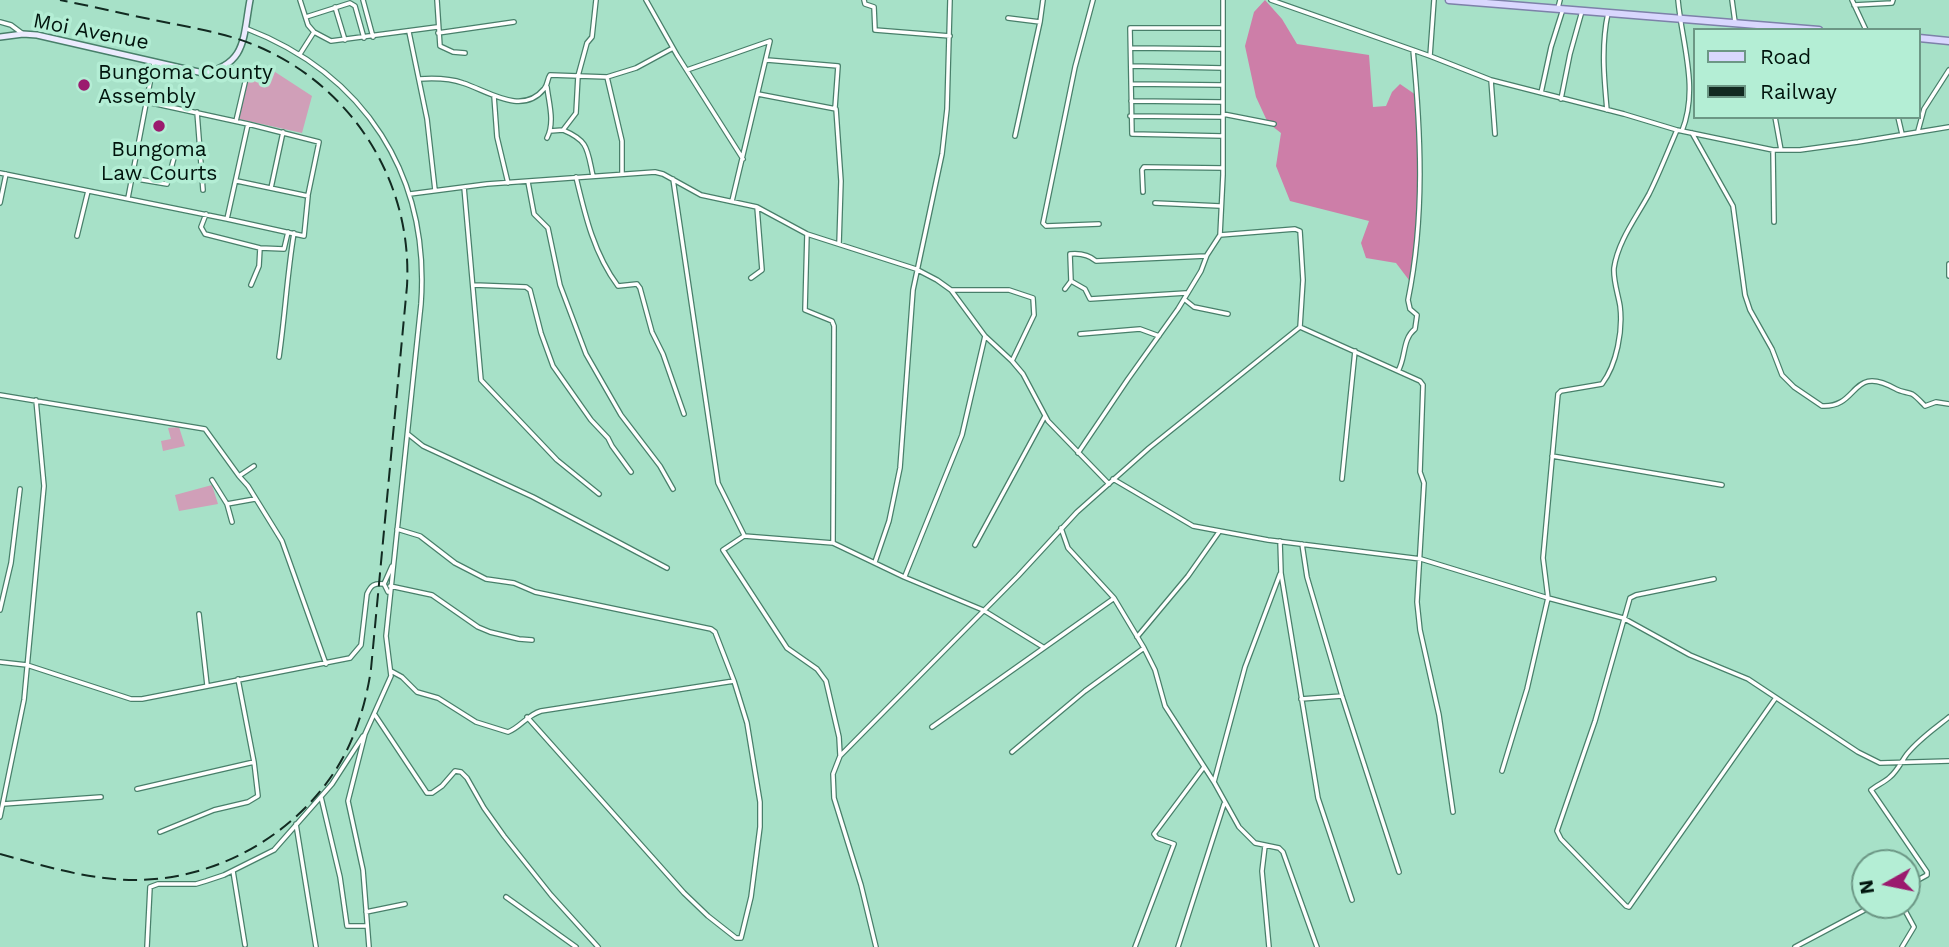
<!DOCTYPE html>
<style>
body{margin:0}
#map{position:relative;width:1949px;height:947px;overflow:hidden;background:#a7e1c8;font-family:"Work Sans",sans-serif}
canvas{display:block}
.legend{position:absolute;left:1693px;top:28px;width:228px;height:91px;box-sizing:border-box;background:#b4eed5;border:2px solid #6c9785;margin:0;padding:9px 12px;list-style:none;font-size:21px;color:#00140d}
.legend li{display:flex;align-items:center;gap:14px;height:35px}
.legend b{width:35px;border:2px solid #6c9785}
.north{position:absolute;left:1851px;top:849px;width:70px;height:70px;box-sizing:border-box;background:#b4eed5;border:2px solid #6c9785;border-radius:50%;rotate:261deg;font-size:19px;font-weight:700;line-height:28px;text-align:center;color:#00140d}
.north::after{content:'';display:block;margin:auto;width:24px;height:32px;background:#9b1a6e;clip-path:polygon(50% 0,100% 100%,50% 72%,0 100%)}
</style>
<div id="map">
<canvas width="1949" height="947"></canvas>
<ul class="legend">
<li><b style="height:9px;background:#d9d7fe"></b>Road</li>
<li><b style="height:9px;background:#122a21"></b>Railway</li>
</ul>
<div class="north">N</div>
</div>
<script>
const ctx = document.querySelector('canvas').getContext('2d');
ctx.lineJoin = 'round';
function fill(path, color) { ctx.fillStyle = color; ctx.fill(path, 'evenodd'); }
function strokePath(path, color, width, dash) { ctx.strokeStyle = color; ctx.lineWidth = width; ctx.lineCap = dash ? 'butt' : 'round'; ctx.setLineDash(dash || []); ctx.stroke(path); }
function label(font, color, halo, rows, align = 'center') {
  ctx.font = font + ' "Work Sans",sans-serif'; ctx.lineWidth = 7; ctx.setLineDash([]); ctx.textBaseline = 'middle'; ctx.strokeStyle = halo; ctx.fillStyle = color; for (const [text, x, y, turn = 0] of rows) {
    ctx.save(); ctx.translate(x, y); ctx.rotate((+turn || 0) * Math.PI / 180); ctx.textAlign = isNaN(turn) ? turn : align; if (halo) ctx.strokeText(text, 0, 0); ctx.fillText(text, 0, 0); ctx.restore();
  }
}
fill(new Path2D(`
 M269,68l43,28 -10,37 -63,-14 11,-50z
 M179,427l6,19 -22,5 -2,-10 10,-2 -3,-11z
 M212,485l6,19 -39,7 -4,-16z`), '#d09fb8');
fill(new Path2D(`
 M1265,0l17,19 15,25 72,11 4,52 13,-1 6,-14 8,-8 16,11 3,127 -7,62 -16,-21 -30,-5 -5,-15 8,-22 -79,-20 -14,-35 5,-33 -13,-10 -12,-26 -11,-51 9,-34z`), '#cd7ea8');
const street = new Path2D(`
 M300,0l8,25 6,7 17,9 106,-14
 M363,0l10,37
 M437,0l3,46 13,6 12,1
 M646,0l31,55 66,104
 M864,0l1,4 9,3 1,23 75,6
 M1093,0l-18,67 -32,156 3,3 53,-2
 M1271,0l159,56 61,24 133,34 53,16 96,20h27l58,-8 91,-15
 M1678,0c4,44 21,88 4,131
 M1732,0l3,22
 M1852,0l14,30
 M1854,5l38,-2 1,-3
 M335,7l10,33
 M1558,8l2,-8
 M306,17l44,-14 5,3 9,32
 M1008,18l32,4 3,-22
 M0,22l11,3 12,9
 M245,28c120,46 185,147 176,276l-35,332 5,40 -26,58 -17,67 15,69 6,77
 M1223,28h-93l2,106 91,2
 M409,32l18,87 8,71
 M438,33l76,-11
 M1131,48l92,1
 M300,54l14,-22
 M1430,56l4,-56
 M767,60l71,6 -3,42
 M227,66l20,8 -11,47
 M1131,66l92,2
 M687,70l83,-29 -38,160
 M607,77l15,64v33
 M419,79c15,-1 30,-1 44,4 25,8 59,33 81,6 4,-4 3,-10 6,-14l57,2 29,-9 37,-20
 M1491,80l4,54
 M1131,84l92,1
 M1541,93l10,-46 12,-38
 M758,94l78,15 5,72 -2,63
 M494,96l3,41 11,46
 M1561,99l9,-45 12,-43
 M1131,101l92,1
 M1607,110c-3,-32 -6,-65 1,-97
 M197,112l6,78
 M1223,114l51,10
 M1130,116l92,1
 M1775,117l6,33
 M1898,117l4,17
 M248,124l71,18 -11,53
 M563,130c26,11 24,19 30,46
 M550,131l13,-1 13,-17 2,-37 9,-33 5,-6 4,-37
 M1918,131l6,-22 25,-39
 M1692,133l41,73 12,89 5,15 22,39 10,26 12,12 28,19c38,2 28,-43 74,-17 5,3 11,3 16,5 5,3 9,8 13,12l11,-4 13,2
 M1015,136l25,-114
 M547,138c8,-16 2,-34 0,-51
 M1773,151l1,71
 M0,173l227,46 21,-95 -101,-22
 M576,177c9,38 18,77 42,109l19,-2 3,4 12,44 11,22 21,60
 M131,178l36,6 8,-30
 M673,179l45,304 26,52
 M528,182l6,32 14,14 12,57 26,69 35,61 39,51 13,23
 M464,187l17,193 76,80 42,34
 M271,188l12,-56
 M1143,192l-1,-22 2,-3 79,1
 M410,194l77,-10 168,-12 8,2 38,21 56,12 50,27 109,35 21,11 14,10 34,46 27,25 11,13 25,47 61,63
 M128,198l26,-136
 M0,203l6,-29
 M1155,203l65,3
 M206,214l-5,13 4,7 55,14 24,1 4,-17
 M227,219l77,17 4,-40 -71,-15
 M807,234l-2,76 27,11 2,5 -1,216
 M77,236l11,-45
 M1949,264v12
 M751,278l11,-8 -5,-63
 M1071,281l14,8 5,10 96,-6
 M251,285l8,-19 1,-18
 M474,285l52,2 4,3 11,43 12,33 38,54 17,18 4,8 19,26
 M1065,289l6,-8 -1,-27c10,-1 18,0 26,7l110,-5
 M951,290h58l24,8 1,17 -22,46
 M1184,299l10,8 34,7
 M1300,327l120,54 3,4 -3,87 4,11 -7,119 3,28 19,85 14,97
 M1080,334l60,-5 19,7
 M279,357c6,-41 8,-82 15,-124
 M1398,371c8,-13 4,-32 17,-42l2,-14 -7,-6 -2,-9c17,-83 13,-167 5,-250
 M0,395l205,34 34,47 9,10 34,55 44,123
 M408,434l15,12 110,51 134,71
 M1078,453l50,-74 50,-70 23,-38 6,-16 13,-20 3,-60v-175
 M1552,456l170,29
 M239,476l15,-10
 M1113,479l80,47 75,14 153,19 127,39 75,20 67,37 58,24 110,73 22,11 69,-2
 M1342,479l13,-128
 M212,480l15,24 28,-5
 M227,504l5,18
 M1061,528l7,20 46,50 30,50 11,22 10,36 49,76 25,45 16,16 24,5 4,4 34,95
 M397,529l23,7 35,27 31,16 28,4 21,9 176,37 4,3 19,49
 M1280,541l1,32 37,225 34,102
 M1302,544l5,33 35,119 57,176
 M975,545l70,-129
 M875,562l14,-41 11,-53 13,-178 29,-136 5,-45 3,-109
 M905,576l57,-141 23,-99
 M1714,579l-78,16 -6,3 -35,123 -38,110 4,8 65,67 3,1 146,-208
 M384,584l8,-18
 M390,586l42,9 46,32 12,5 29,7 13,1
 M0,610l11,-47 9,-74
 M199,614l8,71
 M1137,637l51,-61 31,-44
 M0,662l27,3 104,34h11l208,-41 11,-13 6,-51c4,-9 7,-11 17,-10l4,8
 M391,671l11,6 15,15 21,6 38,24 32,10c13,-5 19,-17 33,-21l193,-30 13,42 13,79v25l-9,70 -10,41h-5l-28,-22 -24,-23 -157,-176
 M1301,699l41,-3
 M375,715l52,78h5l10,-7 13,-15 6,1 6,6 17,30 20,28 47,59 47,52
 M932,727l181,-128
 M1012,752l73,-61 59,-43
 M840,755l-1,-18 -13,-56 -9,-12 -30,-21 -64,-98 21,-14 89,7 71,34 79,33 60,37
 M1502,771l25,-82 21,-91 -5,-40 15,-164 3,-3 41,-7c15,-20 21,-54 18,-78 -2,-12 -7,-26 -6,-38 4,-27 22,-50 35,-74 10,-20 19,-43 28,-64
 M1214,782l31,-115 35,-93
 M137,789l117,-27
 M321,797l19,80 7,49h20
 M3,804l98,-7
 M0,817l24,-117 20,-214 -8,-86
 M296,824l20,123
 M160,832l54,-22 34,-8 10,-6 -4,-34 -16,-83
 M1265,846l-3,25 7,76
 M233,871l12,74
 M1907,886l20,-11v-3l-56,-82c6,-5 14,-8 19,-13 8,-7 11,-15 17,-23 12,-15 27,-25 42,-37
 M506,897l70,50
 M1902,905l12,22 -12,20
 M366,912l39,-8
 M147,947l3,-60 8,-3h38l10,-3 18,-6 50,-25 58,-66 31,-48
 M876,947l-15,-62 -27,-87 -1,-24 7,-18 178,-180 59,-64 72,-64 151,-121 3,-47 -3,-49 -5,-2 -75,6
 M1135,947l39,-103 -17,-6 -3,-4 50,-67
 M1178,947l46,-143
 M1795,947l79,-42`);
const secondary = new Path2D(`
 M0,37l23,-3 14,1 166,38c44,-8 40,-36 47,-73`);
const primary = new Path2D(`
 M1449,0l370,30
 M1919,38l30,3`);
strokePath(street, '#487f6a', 6);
strokePath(secondary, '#487f6a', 8);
strokePath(primary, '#7d81a9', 9);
strokePath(street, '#fff', 3.5);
strokePath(secondary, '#ecebfe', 5);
strokePath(primary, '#d9d7fe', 6);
strokePath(new Path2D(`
 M0,854c45,12 89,26 135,26 87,0 173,-52 212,-130 12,-25 20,-53 24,-81l36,-383c6,-106 -57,-203 -155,-242 -28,-11 -59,-16 -88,-22 -35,-7 -69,-15 -104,-22`), '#122a21', 2, [14, 7]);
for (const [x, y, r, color] of [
 [84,85,7,"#9b1a6e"],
 [159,126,7,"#9b1a6e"]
]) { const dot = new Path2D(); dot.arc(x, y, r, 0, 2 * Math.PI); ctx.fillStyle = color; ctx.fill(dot); strokePath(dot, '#b4eed5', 2.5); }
label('21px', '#00140d', '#b4eed5', [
 ["Moi Avenue",91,32,11]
]);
label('21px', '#00140d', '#b4eed5', [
 ["Bungoma County",98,73],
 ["Assembly",98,97],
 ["Bungoma",159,150,"center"],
 ["Law Courts",159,174,"center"]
], 'left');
</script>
